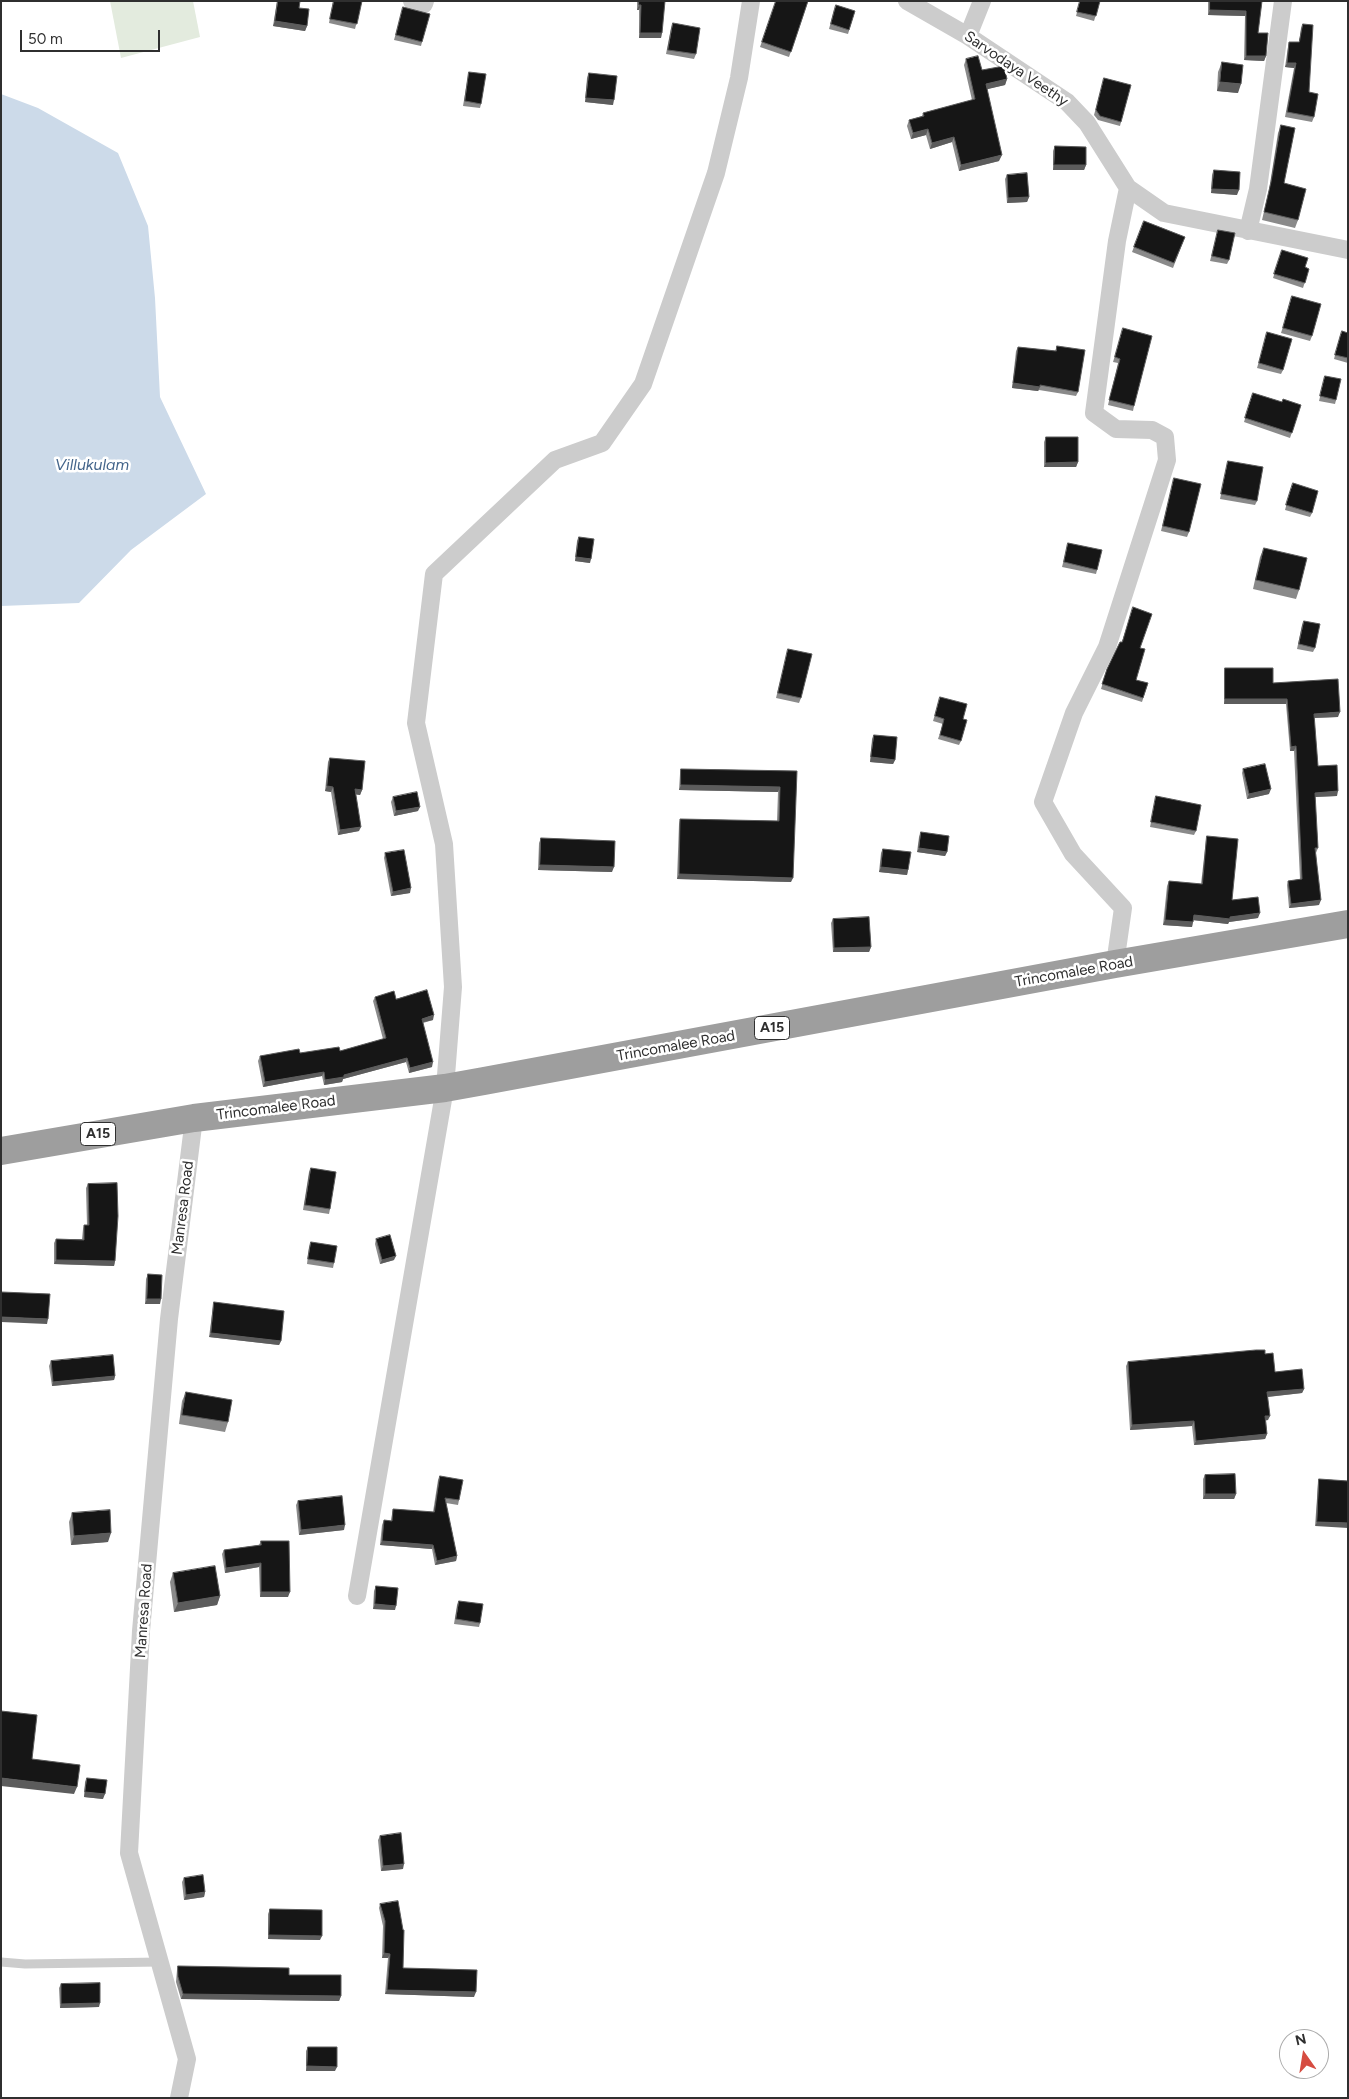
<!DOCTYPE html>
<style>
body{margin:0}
#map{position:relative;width:1349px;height:2099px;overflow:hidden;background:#fff;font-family:Figtree,sans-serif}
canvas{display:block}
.frame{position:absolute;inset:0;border:2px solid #2f2f2f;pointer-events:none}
.north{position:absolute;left:1279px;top:2029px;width:50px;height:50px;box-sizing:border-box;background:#fff;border:1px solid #acacac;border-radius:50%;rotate:347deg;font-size:14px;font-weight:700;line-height:20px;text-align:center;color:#2f2f2f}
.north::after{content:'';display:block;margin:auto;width:18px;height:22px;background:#d64c41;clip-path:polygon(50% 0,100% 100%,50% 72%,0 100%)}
.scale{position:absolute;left:20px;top:30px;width:140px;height:22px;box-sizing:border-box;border:2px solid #2f2f2f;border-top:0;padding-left:6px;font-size:15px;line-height:18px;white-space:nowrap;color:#2f2f2f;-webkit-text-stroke:4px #fff;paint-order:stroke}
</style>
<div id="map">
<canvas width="1349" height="2099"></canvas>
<div class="frame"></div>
<div class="north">N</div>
<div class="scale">50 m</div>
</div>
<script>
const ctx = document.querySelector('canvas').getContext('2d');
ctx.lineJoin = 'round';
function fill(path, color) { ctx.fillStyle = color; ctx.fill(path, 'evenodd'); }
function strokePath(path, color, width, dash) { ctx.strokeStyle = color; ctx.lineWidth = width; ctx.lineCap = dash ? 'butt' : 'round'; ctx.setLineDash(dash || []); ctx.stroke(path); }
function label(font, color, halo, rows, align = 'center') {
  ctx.font = font + ' Figtree,sans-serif'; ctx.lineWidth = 5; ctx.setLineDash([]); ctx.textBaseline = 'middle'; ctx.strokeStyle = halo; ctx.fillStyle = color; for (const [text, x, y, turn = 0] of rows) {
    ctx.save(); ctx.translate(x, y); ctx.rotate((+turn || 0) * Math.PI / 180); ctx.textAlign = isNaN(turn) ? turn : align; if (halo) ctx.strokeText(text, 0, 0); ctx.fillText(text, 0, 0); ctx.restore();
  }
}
fill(new Path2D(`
 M110,1h83l7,36 -79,21z`), '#e3ebde');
fill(new Path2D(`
 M1,94l37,14 80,45 30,73 7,72 5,99 46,97 -75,56 -52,53 -78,3z`), '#ccdae9');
strokePath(new Path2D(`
 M1,1962l24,2 135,-2`), '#ccc', 9);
strokePath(new Path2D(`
 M412,1l12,3 1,-3
 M907,1l61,35 99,66 20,21 41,65 36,25 184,37
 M968,36l14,-35
 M1248,231l10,-42 25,-188
 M1115,964l8,-56 -50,-54 -30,-52 31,-89 33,-66 60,-187 -2,-23 -13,-7 -36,-1 -22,-16 23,-172 11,-53
 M357,1596l88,-508 8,-101 -9,-143 -28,-121 18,-149 121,-114 47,-17 41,-59 73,-211 23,-95 12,-77
 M179,2098l8,-39 -58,-206 12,-222 28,-312 25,-201`), '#ccc', 18);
strokePath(new Path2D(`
 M1,1151l193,-33 251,-30 39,-7 631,-117 233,-40`), '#9e9e9e', 28);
fill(new Path2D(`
 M277,1h23l-1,7 8,18 -2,5 -32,-5z
 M333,1h29l-7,28 -26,-6z
 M637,1h28l-4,37h-22v-28h-2z
 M776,1h32l-19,56 -29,-10z
 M1080,1h20l-6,20 -18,-5z
 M1208,1h54l-4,32 8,23 -2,5 -20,-1 1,-44 -37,-1z
 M403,7l19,35 -1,4 -27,-6z
 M834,10l21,1 -7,23 -19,-5z
 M673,23l23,31 -2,5 -28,-5 5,-26z
 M1303,24l6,68 5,25 -2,5 -27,-5 9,-49 -9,-1 3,-20 1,-5h10l2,-14z
 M966,59l16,11 25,9 -2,6 -18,4 12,72 -40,10 -7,-29 -22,7 -4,-14 -15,4 -4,-13 2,-6 13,-4 1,-3 49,-13 -8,-35z
 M1222,62l16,31 -21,-2 1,-19z
 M469,72l12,32 -1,4 -17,-2 5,-30z
 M589,73l24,32 -28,-3 2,-24z
 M1104,78l17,44 -1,4 -22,-6 -4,-5z
 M1281,125l3,58 14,37 -3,8 -33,-8 7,-30 9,-57z
 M1055,146l31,19 -2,5h-31v-19z
 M1214,170l23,25 -26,-2 1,-18z
 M1007,175l22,22 -2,5 -20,1 -2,-24z
 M1144,221l41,16 -12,31 -41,-16z
 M1218,230l11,30 -2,4 -17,-3z
 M1282,250l23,17 4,2 -6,19 -30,-10z
 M1291,301l21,35 -2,5 -29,-8z
 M1122,332l12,74 -1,5 -25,-6 10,-42 -5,-1z
 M1348,333v30l-14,-4 6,-23z
 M1266,337l17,33 -2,4 -24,-6z
 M1057,346l21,46 -2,4 -37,-6 -1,1 -26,-3 4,-37 2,-4 37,4z
 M1325,376l11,24 -1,4 -16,-3z
 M1253,393l29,9 19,3 -11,33 -46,-16z
 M1046,437l32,25 -2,5h-32v-25z
 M1228,461l29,40 -2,4 -35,-6 7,-34z
 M1174,478l15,54 -2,5 -26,-6z
 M1291,488l21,25 -2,4 -25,-7z
 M579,537l11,26 -15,-2 2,-20z
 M1068,543l29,27 -1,4 -34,-7z
 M1264,548l35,42 -3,9 -43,-10 7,-32z
 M1304,621l11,27 -2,4 -16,-3 5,-24z
 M1140,648l-4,32 12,3 -6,19 -41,-13 6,-20z
 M788,649l13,49 -2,5 -23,-5z
 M1225,668l48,15 65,34 -24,1 4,48 19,30 -22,1 3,51 -2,5 3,52 -30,3 -2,-23 1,-4 12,-2 -6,-128h-4l-4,-47h-62v-31z
 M939,701l24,18 -2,22 -2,4 -21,-6 5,-15 -10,-3z
 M874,735l21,25 -2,4 -23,-2 2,-23z
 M330,758l32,32 -2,5 -5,-1 4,37 -21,4 -7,-43 -6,-1 3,-29z
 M681,769l116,2 -6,111 -114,-3 2,-55 1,-5 97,2 1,-29 -99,-2 1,-16z
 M1243,769l26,25 -22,5 -5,-26z
 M1156,796l40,35 -2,4 -44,-8 5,-26z
 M393,797l25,14 -24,5 -3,-14z
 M921,832l26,20 -2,4 -28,-4 2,-15z
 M1207,836l25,64 26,18 -29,4 -1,2 -35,-4 -1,7 -29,-2 4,-39 2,-5 32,3 5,-44z
 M541,838l71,34 -74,-2 1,-27z
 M883,849l25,21 -1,5 -28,-3 2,-19z
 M385,853l25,40 -19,3 -7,-38z
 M833,919l38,28 -2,5h-36l-2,-29z
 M375,997l21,2 37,21 -10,3 9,44 -23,6 -3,-11 -63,17 -1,3 -18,3 -2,-9 -59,11 -5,-26 2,-5 80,-5 43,-12 -10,-38z
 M311,1168l19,41 -1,5 -26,-4 6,-38z
 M88,1184l27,77 -1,5 -60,-2v-21l2,-4h26l1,-10 1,-4h3l-1,-37z
 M376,1239l18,21 -14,4 -5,-20z
 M311,1242l23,21 -1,5 -26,-4 2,-17z
 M148,1274l12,30h-15l1,-25z
 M214,1302l67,39 -2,4 -70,-8 4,-30z
 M1265,1354l10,18 29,17 -2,4 -34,4v23h-2l1,14 -2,5 -71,6 -2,-19 -62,4 -4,-64 2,-4z
 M51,1361l64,15 -1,4 -62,6 -3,-20z
 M186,1392l42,30 -3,10 -46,-8 3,-23z
 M1205,1475l31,19 -2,5h-31v-20z
 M440,1476l19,24 -1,5 -12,-2 11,53 -1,5 -21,4 -3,-16 -52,-4 2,-20 2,-5 7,1 1,-7 1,-5 40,3 5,-32z
 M1319,1479l29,2 -33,45 3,-42z
 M298,1501l46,29 -45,5 -3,-30z
 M72,1513l36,29 -37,3 -2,-23z
 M261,1541l27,56h-28l-1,-30 -34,6 -3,-19 2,-4 35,-5z
 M173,1573l47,23 -3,9 -43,7 -4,-30z
 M376,1586l19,24 -22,-1 1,-18z
 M459,1601l21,22 -1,4 -25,-3 3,-19z
 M87,1778l16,21 -19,-2 1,-15z
 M380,1836l23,33 -22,2 -3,-31z
 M184,1878l21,14 -1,5 -20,3 -2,-18z
 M380,1904l23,64 71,29 -89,-3 3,-36h-6l1,-32 -4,-18z
 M270,1909l50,31 -52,-1v-25z
 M178,1966l111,9 52,21 -2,5 -158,-2 -5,-17 1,-12z
 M61,1984l38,23 -39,1 -1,-20z
 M308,2047l27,24h-29v-20z`), '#8a8a8a');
fill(new Path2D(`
 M639,5h2l-2,5h-2z
 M1210,10l36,1 -1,5 -37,-1z
 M275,21l32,5 -2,5 -32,-5z
 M640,33h22l-1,5h-22z
 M1246,56h20l-2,5 -20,-1z
 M1287,63h9l-2,5 -9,-1z
 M1007,79l-2,6 -21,5 2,-6z
 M1220,82l21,2 -3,9 -21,-2z
 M586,98l28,2 -1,5 -28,-3z
 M928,129l-2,6 -15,4 2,-6z
 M954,137l-2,5 -22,7 2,-6z
 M1002,155l-3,6 -40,10 2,-6z
 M1054,165h32l-2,5h-31z
 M1212,189l27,1 -2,5 -26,-2z
 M1029,197l-2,5 -20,1 1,-5z
 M1013,383l27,4 -2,4 -26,-3z
 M1078,462l-2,5h-32l2,-4z
 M576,557l15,2 -1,4 -15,-2z
 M1225,699h62l-1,5h-62z
 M1340,712l-2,5 -26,1 2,-4z
 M1296,746l-2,5h-4l1,-4z
 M871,757l24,3 -2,4 -23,-2z
 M681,785l99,2 -2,5 -99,-2z
 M327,786l6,1 -2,5 -6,-1z
 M355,789l7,1 -2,5 -7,-1z
 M1271,789l-2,5 -22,5 2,-5z
 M1338,791l-1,5 -23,1 1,-4z
 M420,807l-2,4 -24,5 2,-5z
 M361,827l-2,4 -21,4 2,-5z
 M919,848l28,4 -2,4 -28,-4z
 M540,865l74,2 -2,5 -74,-2z
 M881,867l27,3 -1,5 -28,-3z
 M679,874l114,4 -2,4 -114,-3z
 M411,888l-1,5 -19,3 2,-4z
 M1321,900l-2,5 -30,3 2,-4z
 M1260,913l-2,5 -29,4 -1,2 -36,-4 2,-5 36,2z
 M1165,920l28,2 -1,5 -29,-2z
 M871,947l-2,5h-36l1,-4z
 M434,1015l-1,5 -13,3 2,-4z
 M407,1058l-1,4 -63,17 -1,3 -18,3 1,-5z
 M433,1062l-1,5 -23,6 1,-5z
 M324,1072l-2,4 -59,11 2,-5z
 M396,1256l-2,4 -14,4 2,-4z
 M56,1260l59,1 -1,5 -60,-2z
 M147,1299h14l-1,5h-15z
 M1,1317l47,2 -1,5 -46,-2z
 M211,1333l70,8 -2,4 -70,-8z
 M115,1376l-1,4 -62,6 1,-4z
 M1304,1389l-2,4 -36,4 1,-5z
 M1265,1416h5l-2,4 -4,1z
 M1194,1421l-2,5 -62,4 2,-5z
 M1267,1434l-2,5 -71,6 2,-4z
 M1205,1494h31l-2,5h-31z
 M1317,1522l31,1v5l-33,-2z
 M345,1525l-1,5 -45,5 2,-5z
 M111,1533l-3,9 -37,3 3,-9z
 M382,1541l51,4 -1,4 -52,-4z
 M457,1556l-1,5 -21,4 2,-4z
 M261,1563l-2,4 -34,6 1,-5z
 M261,1592h29l-2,5h-28z
 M220,1596l-3,9 -43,7 4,-9z
 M375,1604l21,2 -1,4 -22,-1z
 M1,1778l76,9 -3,7 -73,-8z
 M85,1792l20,2 -2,5 -19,-2z
 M404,1864l-1,5 -22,2 2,-5z
 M205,1892l-1,5 -20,3 2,-5z
 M269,1935l53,1 -2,4 -52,-1z
 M384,1953l6,1 -2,4h-6z
 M387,1990l89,2 -2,5 -89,-3z
 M183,1994l158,2 -2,5 -158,-2z
 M100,2003l-1,4 -39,1 1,-4z
 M307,2066l30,1 -2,4h-29z`), '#5c5c5c');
const building = new Path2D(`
 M278,1h22l-1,7 10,1 -2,17 -32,-5z
 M334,1h28l-5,23 -27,-5z
 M639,1h26l-3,32h-22l1,-28h-2z
 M776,1h32l-17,51 -29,-10z
 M1080,1h20l-4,15 -19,-4z
 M1210,1h52l-4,32h10l-2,23h-20v-45l-36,-1z
 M836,5l19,6 -6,19 -18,-6z
 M403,7l27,7 -8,28 -26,-7z
 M673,23l27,5 -4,26 -28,-4z
 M1303,24l10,1 -4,67 9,2 -4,23 -27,-5 9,-49h-9l2,-21h10z
 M978,56l4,14 22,-4 3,13 -21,5 16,71 -41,10 -7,-28 -22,6 -4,-14 -15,4 -4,-13 15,-4 -1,-3 52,-14 -9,-40z
 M1222,62l21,3 -2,19 -21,-2z
 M469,72l17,2 -5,30 -16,-3z
 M589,73l28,3 -3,24 -28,-2z
 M1104,78l27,7 -10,37 -21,-6 -4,-6z
 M1281,125l14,3 -11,55 22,6 -8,31 -34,-8 7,-30z
 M1055,146l31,1v18h-32z
 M1214,170l26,2 -1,18 -27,-1z
 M1027,173l2,24 -21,1 -1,-23z
 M1144,221l41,16 -11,26 -40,-16z
 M1218,230l17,3 -6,27 -17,-4z
 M1282,250l26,8 -3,9 4,2 -4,14 -31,-9z
 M1292,296l29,8 -9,32 -29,-8z
 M1123,328l29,8 -18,70 -25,-6 11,-41 -5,-2z
 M1342,331l6,2v25l-13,-3z
 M1267,332l25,7 -9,31 -24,-7z
 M1057,346l28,4 -7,42 -38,-7v2l-27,-4 5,-36 38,4z
 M1325,376l16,3 -5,21 -16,-4z
 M1253,393l29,9 1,-3 18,6 -9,28 -47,-15z
 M1046,437h32v25l-32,1z
 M1228,461l35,6 -6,34 -36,-7z
 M1174,478l27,6 -12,48 -26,-6z
 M1293,483l25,8 -6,22 -26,-8z
 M579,537l15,2 -3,20 -15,-2z
 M1068,543l34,7 -5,20 -33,-8z
 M1264,548l43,10 -8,32 -43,-10z
 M1133,607l19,7 -12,34 5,1 -9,31 12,3 -5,15 -41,-14 5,-15 13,-27h2z
 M1304,621l16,3 -5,24 -16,-4z
 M788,649l24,5 -11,44 -23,-5z
 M1225,668h48v15l65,-4 2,33 -26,2 4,52 19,-1 1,26 -23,2 3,55h-3l6,52 -30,4 -3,-23 14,-2 -6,-133 -5,1 -4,-48h-62z
 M940,697l27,7 -4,15 4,1 -6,21 -21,-6 4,-16 -9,-3z
 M874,735l23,2 -2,23 -24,-3z
 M330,758l35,3 -3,29 -7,-1 6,38 -21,3 -7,-43 -6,-1z
 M1265,764l6,25 -22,5 -6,-25z
 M681,769l116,2 -4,107 -114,-4 1,-55 99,2 1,-34 -99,-2z
 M417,792l3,15 -24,4 -3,-14z
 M1156,796l45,9 -5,26 -45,-9z
 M921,832l28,4 -2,16 -28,-4z
 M1207,836l31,3 -6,61 26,-3 2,16 -30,4v2l-36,-4 -1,7 -28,-2 4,-39 33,3z
 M541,838l74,3 -1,26 -74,-2z
 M883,849l28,3 -3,18 -27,-3z
 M404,850l7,38 -18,4 -8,-39z
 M869,917l2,30 -37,1 -1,-29z
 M427,990l7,25 -12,4 11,43 -23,6 -3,-10 -63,17v2l-19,3 -1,-8 -59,10 -5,-26 39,-7 1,4 39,-6 1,4 46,-13 -11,-41 19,-6 2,8z
 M311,1168l25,4 -6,37 -25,-4z
 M117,1183l1,33 -3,45 -59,-1v-21l28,1v-15h5l-1,-41z
 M390,1235l6,21 -14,4 -6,-21z
 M311,1242l26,4 -3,17 -26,-4z
 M148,1274l14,1 -1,24h-14z
 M1,1292l49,2 -2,25 -47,-2z
 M214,1302l70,9 -3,30 -70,-8z
 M1256,1350h9v4l8,-1 2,19 27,-3 2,20 -37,3 3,24h-5l2,18 -71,7 -2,-20 -62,4 -4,-63z
 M113,1355l2,21 -62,6 -2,-21z
 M186,1392l46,8 -4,22 -46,-7z
 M1235,1474l1,20h-31v-19z
 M440,1476l23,4 -4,20 -14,-2 12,58 -20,5 -4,-16 -51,-4 2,-21 8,1 1,-12 41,3z
 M1319,1479l29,2v42l-31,-1z
 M342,1496l3,29 -44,5 -3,-29z
 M110,1510l1,23 -37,3 -2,-23z
 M261,1541h28l1,51h-29v-29l-35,5 -2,-18 37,-5z
 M215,1566l5,30 -42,7 -5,-30z
 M376,1586l22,2 -2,18 -21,-2z
 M459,1601l24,3 -3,19 -24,-4z
 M1,1711l36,4 -5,44 48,6 -3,22 -76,-9z
 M87,1778l20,2 -2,14 -20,-2z
 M401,1833l3,31 -21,2 -3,-30z
 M203,1875l2,17 -19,3 -2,-17z
 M398,1901l5,29h1l-1,38 74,2 -1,22 -89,-2 3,-36 -6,-1 1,-32 -5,-17z
 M270,1909l52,1v26l-53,-1z
 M178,1966l111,2v7h52v21l-158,-2 -5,-17z
 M100,1983v20l-39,1v-20z
 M308,2047h29v20l-30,-1z`);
fill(building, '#161616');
strokePath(building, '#5c5c5c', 1);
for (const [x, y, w] of [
 [772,1028,35],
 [98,1134,35]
]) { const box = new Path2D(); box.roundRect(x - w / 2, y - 11.5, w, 23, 4); ctx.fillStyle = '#fff'; ctx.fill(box); strokePath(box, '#2f2f2f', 1); }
label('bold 14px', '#2f2f2f', null, [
 ["A15",772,1028],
 ["A15",98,1134]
]);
label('15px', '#2f2f2f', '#fff', [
 ["Sarvodaya Veethy",1016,69,34],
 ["Trincomalee Road",1074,972,-10],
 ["Trincomalee Road",676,1046,-10],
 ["Trincomalee Road",276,1108,-7],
 ["Manresa Road",183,1208,-83],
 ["Manresa Road",144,1611,-86]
]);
label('italic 16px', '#44658b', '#fff', [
 ["Villukulam",92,465]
]);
</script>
